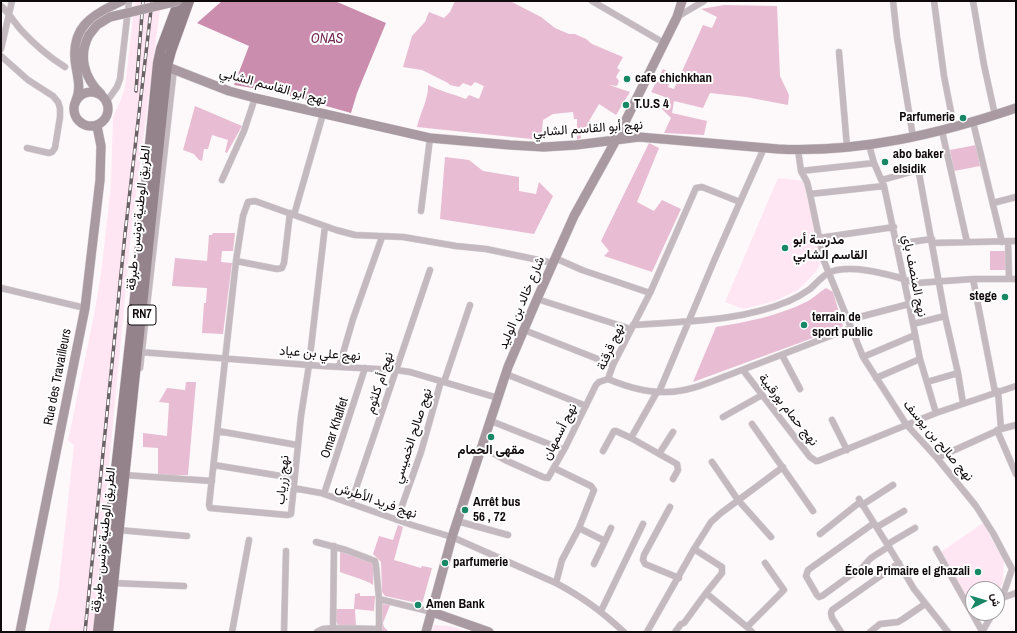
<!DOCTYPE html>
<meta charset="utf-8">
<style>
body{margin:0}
#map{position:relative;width:1017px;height:633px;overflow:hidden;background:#fdf8fa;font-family:"Archivo Narrow",Vazirmatn,sans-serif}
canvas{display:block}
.frame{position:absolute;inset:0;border:2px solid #110a0d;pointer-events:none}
.north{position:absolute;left:965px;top:581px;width:40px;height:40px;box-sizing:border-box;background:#fff;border:1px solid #a09d9e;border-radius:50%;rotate:85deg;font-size:11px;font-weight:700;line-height:16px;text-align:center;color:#110a0d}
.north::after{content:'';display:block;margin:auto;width:14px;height:18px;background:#188766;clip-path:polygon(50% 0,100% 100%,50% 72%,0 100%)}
</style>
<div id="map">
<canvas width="1017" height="633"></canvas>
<div class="frame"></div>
<div class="north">ش</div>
</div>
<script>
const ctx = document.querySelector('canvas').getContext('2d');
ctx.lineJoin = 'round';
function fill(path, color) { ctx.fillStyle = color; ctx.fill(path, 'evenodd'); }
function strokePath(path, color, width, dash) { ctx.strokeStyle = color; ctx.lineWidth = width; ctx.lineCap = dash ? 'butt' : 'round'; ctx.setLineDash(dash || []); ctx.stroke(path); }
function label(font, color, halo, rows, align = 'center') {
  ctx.font = font + ' "Archivo Narrow",Vazirmatn,sans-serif'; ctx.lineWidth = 4; ctx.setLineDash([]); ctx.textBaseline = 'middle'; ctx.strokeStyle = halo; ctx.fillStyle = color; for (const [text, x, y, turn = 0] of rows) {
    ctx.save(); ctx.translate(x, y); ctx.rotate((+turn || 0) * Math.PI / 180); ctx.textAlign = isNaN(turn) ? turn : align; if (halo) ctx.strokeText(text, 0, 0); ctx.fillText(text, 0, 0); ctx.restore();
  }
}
fill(new Path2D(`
 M135,1h26l-30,233 -38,398h-45l10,-39 16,-148 -6,-4 26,-126 7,-41 10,-89 2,-68 8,-17 4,-13z
 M778,178l28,3 18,76 -9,16 -17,17 -23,11 -32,8 -18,-7z
 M983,523l21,38 -1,21 -6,13v-6h-24v21l-32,-58z
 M434,625l17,1 18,6h-37z`), '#ffe6f2');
fill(new Path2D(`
 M455,1h55l31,16 14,11 14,6h6l11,5 6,5 31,13 -6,11 3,2 -4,7 3,4 -2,5 -8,-1 21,7 -14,23 -17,-11 -10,17 5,3 -2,4 -12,3 1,7 -4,2v-21h-3l-1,-7 -20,2 -10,6 -2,20 -124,-13c3,-14 12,-29 11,-42 12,6 25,9 38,14l3,-4 10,4 5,-13 -9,-4 -4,4 -8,-3 -4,4 -9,-2 -2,-2 -26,-13 -19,-3 9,-31 13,-14 4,-10 15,6 6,-6z
 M724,5l53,1 3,70 9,19 -1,10 -42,-8 -36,-4 -7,15 -29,-7 -2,12 35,8 -3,14 -40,-2 7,-15 -9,-9 3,-12 -14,-5 12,-23 10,5 -5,13 6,2 29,-64 9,3 5,-11 -16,-8z
 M195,106l47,20 -15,27 -2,-1 3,-12 -16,-5 -4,14h-4l-2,12 -3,-1 -5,-6 -11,-4z
 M649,143l10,5 -22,54 17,9 8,-11 19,9 -29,63 -48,-16 5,-5 -8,-10z
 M976,145l4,21 -26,5 -4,-21z
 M445,157l24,3 14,11 36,6v14l17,3 3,-12 14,14 -19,38 -94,-15z
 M213,233h22l-2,18h-11l-1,11 11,1 -9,71 -21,-1 2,-30h2l1,-15 -35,-2 3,-28 32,3 2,-26h3z
 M990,251h16l1,19h-17z
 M826,288l7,4 10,34 -3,2 -147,54 23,-55c31,-5 62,-11 90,-25 7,-3 13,-10 20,-14z
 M186,382h10l-8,93h-30v-27l-15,-1v-14l24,3 2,-33 -10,-1 8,-14 18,2z
 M398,525l5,2 -9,33 27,8 1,-2 10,2 -10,36 -37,-8 -3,-4 -1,-30 -8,-8 6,-18 14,4z
 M340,551l20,5 14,8 -1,21c-4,-4 -25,-10 -33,-13z
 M360,593v3h15l-1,15 -19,-2 1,17 -18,-1 -2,-4v-12h18l1,-15z
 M382,604l8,1 -7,18 1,4 5,5h-8v-25z`), '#e8bcd2');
fill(new Path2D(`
 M222,1h113l51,22 -29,70 -6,20 -74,-21 -43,-7 15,-39 -52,-23z`), '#ca8dad');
const street = new Path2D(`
 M592,1l72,42
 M893,1l4,36 16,100
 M934,1l10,75 10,51
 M973,1l11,64 11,50
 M1,6c8,7 13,16 20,24 13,14 28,27 44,37
 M677,17l27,-16
 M1,49l11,-48
 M839,52l8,95
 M1,56l27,24 25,16 5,6 2,6v9l-5,31 -3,4 -3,1 -22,-5
 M107,101l10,-14 3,-8 9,-78
 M973,122l29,120
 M942,131l25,111
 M869,145l5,18 10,23 25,118 11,55 16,54
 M764,148l-24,54 -38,-15 -6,1 -46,105 -37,72 -5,14c19,8 38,14 59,13 23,0 45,-11 67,-19 39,-15 78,-30 117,-45
 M798,150l3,21 6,11 3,12 14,67 39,96 43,67 31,34 39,48 17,27 19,36 -10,29 -5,9
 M801,171l73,-8
 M222,180l22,-49 11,-33
 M882,180l32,-9h3l2,2 26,143 13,57 5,30
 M810,194l74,-8
 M993,203l23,-6
 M421,211l9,-73
 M294,215l29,-101
 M325,226l-16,139 -8,51 -10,98 -4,1 -77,-7 -1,-3 27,-244 7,-45 5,-14 7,-1 81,29 19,5 48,2 53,9 30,3 67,14
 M819,238l75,-11
 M1008,241l1,38
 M932,243l84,-2
 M896,244l36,-5
 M555,258l27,12 68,23
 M236,261l41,8 5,-1 2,-5 6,-50
 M973,279l22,113
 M1,288l84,20
 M537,299l94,30
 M848,320l61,-16
 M913,324l32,-8
 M633,325c53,-4 106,-3 156,-24 7,-3 14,-7 21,-12 8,-7 15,-17 27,-19 20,-3 41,2 60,7 7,2 13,5 20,6l56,-4h43
 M524,330l89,35
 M140,352l182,14 74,4 14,2 88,26
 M782,355l18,34
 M863,357l52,-22
 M339,367l14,-48 29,-82
 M140,368l34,-299
 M743,370l67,87 6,4h2l118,-48 80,-27
 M506,374l80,32
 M876,378l44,-19
 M444,382l26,-77
 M927,382l31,-9
 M998,391l3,38
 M659,392l55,-131 26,-59
 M723,417l39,-22
 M832,420l15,30
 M491,421l73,29
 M752,424l61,87
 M997,430l19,44
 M218,431l79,14
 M631,438l46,26 1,6 -5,9
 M482,447l23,13 38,17 5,1 18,-32 30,-61 3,-3 9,-3
 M603,451l11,-20h2l15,7 26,-46
 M659,454l14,-22
 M937,458l64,-29 15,-4
 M712,462l26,38 33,37
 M214,465l79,13
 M554,468l37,18 3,4 -15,38 -17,32 -6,23c28,15 45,28 68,49
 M124,475l88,6
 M293,488l28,5 91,32 40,12 104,46
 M324,494l41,-126
 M859,499l33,53 22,37 34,43
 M351,503l79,-233
 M862,505l31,-20
 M670,507l-26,48 -1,5 2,4 34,14
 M397,520l24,-68 20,-71
 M457,521l51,14
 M874,523l-66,47 -2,6 11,19 2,2 3,-1 29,-21c9,-2 13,-10 19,-16 6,-5 13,-8 19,-13
 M877,527l27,-16
 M579,528l26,13 6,-13
 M118,530l69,6
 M820,534l40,-32
 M316,542l30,8 29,11 1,5 3,33v33
 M888,544l27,-16
 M334,546l-1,82 46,1
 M694,549l17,-27 10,-9 62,-46
 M936,549l46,82
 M594,564l11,-23
 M113,583l71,3
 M1002,598l14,-5
 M379,599l53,13
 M601,611l42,-87
 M232,632l17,-92
 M284,632l2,-81
 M317,632l6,-3 10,-1
 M647,632l47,-83 28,18v6l-16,20
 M675,632l6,-8 3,-1 22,-30 41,34
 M752,632l-5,-5 37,-37 -19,-27
 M841,632l-9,-14 -1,-5 1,-3 67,-47
 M870,632l10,-8 18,-2 5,-3 22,-15
 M982,632l11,-19`);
const secondary = new Path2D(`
 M89,35c-11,21 -5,43 12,59
 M160,64l69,27 26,7 175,40 80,7 34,2 32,-2 63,-8 139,12c81,4 161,-15 238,-41
 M74 109a17 17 0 1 1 34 0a17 17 0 1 1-34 0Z
 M76,100c5,-11 2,-21 0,-33 -7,-39 15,-52 46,-66
 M432,612l57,20
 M20,632l65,-324 15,-128 1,-34 -4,-20
 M426,632l26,-95 56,-170 29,-68 37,-83 42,-76 61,-123 5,-16`);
const primary = new Path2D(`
 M98,632l36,-325 24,-244 3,-14 18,-48
 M108,632l59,-566 4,-15 18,-50`);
strokePath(street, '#d7d2d4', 7);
strokePath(secondary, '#d7d2d4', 10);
strokePath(primary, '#d7d2d4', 11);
strokePath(street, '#c3b9be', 6);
strokePath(secondary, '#a99aa1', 9);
strokePath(primary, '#95838c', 10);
const rail = new Path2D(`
 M136,91l7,-90
 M85,632l40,-398 27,-233`);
strokePath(rail, '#6a6366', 3.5);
strokePath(rail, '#fff', 2, [6]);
const secondaryBridge = new Path2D(`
 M89,35l8,-10 13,-8 68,-16`);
strokePath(secondaryBridge, '#d7d2d4', 10, []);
strokePath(secondaryBridge, '#a99aa1', 9);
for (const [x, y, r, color] of [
 [627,79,4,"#188766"],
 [626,105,4,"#188766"],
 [963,118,4,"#188766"],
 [885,162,4,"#188766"],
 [785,248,4,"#188766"],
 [1005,297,4,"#188766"],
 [804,325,4,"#188766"],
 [491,437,4,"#188766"],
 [465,510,4,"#188766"],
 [445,563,4,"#188766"],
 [978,572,4,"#188766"],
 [418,605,4,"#188766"]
]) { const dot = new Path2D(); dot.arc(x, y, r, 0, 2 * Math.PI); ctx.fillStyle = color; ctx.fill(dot); strokePath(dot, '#fff', 1.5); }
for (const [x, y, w] of [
 [142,315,28]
]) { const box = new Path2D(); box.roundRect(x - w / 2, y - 10, w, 20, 3); ctx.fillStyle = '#fff'; ctx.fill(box); strokePath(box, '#110a0d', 1); }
label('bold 12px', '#110a0d', null, [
 ["RN7",142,315]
]);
label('bold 13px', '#110a0d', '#fff', [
 ["cafe chichkhan",635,79],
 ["T.U.S 4",634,105],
 ["Parfumerie",955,118,"right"],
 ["abo baker",893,155],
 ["elsidik",893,170],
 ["مدرسة أبو",793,241],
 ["القاسم الشابي",793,256],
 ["stege",997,297,"right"],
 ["terrain de",812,318],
 ["sport public",812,333],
 ["مقهى الحمام",491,451,"center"],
 ["Arrêt bus",473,503],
 ["56 , 72",473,518],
 ["parfumerie",453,563],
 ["École Primaire el ghazali",970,572,"right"],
 ["Amen Bank",426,605]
], 'left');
label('13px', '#110a0d', '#fff', [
 ["نهج أبو القاسم الشابي",273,87,15],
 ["نهج أبو القاسم الشابي",588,129,-4],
 ["الطريق الوطنية تونس - طبرقة",139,218,-84],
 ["نهج المنصف باي",914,276,79],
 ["شارع خالد بن الوليد",522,303,-67],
 ["نهج قرقنة",611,347,-66],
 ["نهج علي بن عياد",320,354,4],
 ["Rue des Travailleurs",58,377,-79],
 ["نهج أم كلثوم",380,383,-72],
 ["نهج حمام بورقيبة",788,410,52],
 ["Omar Khalfet",335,428,-72],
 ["نهج أسمهان",560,432,-63],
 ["نهج صالح الخميسي",413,436,-72],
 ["نهج صالح بن يوسف",938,441,50],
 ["نهج زرياب",283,480,-85],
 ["نهج فريد الأطرش",376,501,19],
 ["الطريق الوطنية تونس - طبرقة",104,540,-84]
]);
label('italic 14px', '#722954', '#fff', [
 ["ONAS",327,39]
]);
</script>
